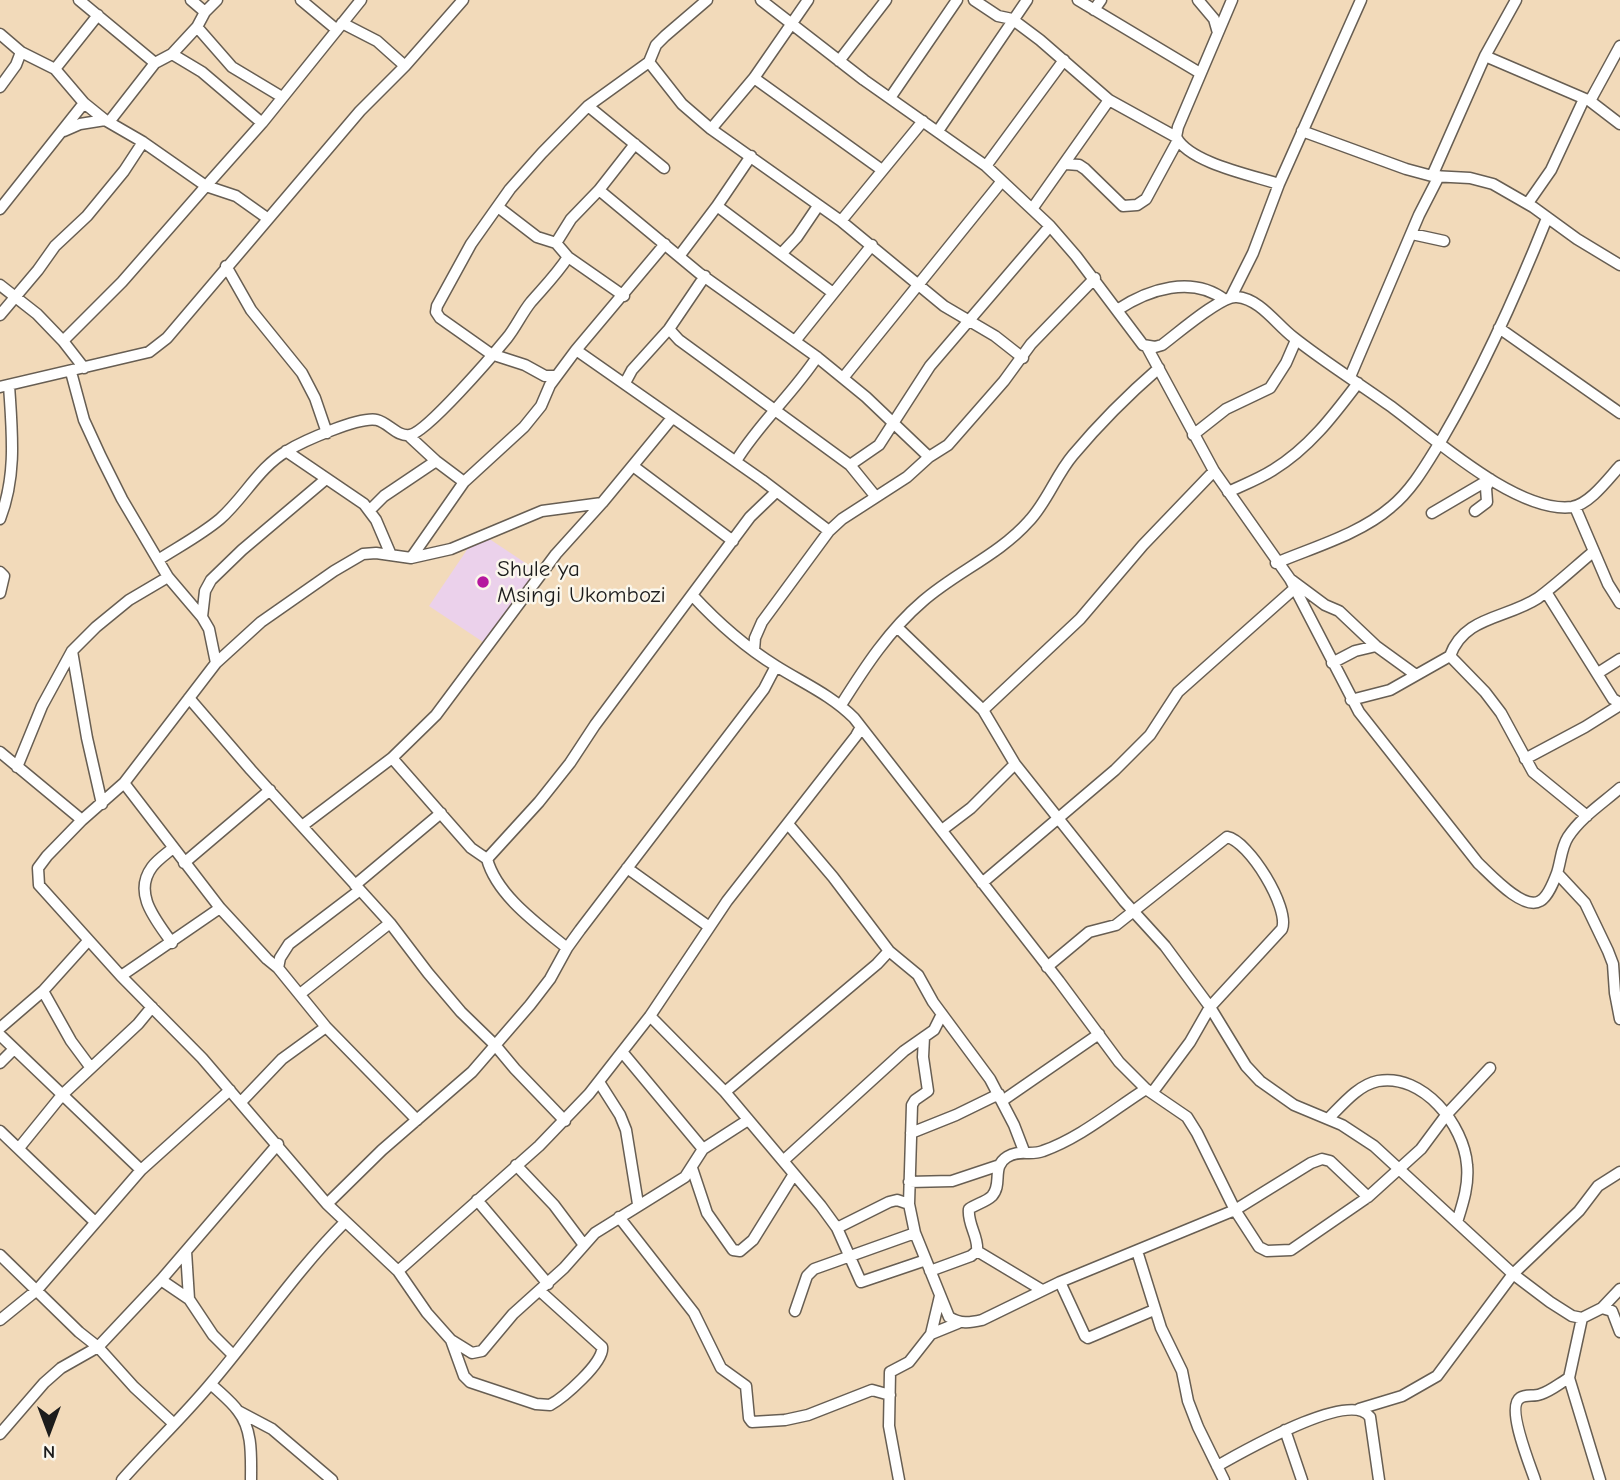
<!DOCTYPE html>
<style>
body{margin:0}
#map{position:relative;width:1620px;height:1480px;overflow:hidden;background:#f2daba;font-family:"Comic Neue",sans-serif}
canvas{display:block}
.north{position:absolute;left:14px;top:1396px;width:70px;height:70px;-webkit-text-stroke:5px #fbf7ec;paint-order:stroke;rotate:180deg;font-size:19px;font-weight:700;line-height:28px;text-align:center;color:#1c1c1c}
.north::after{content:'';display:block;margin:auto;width:24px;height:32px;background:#1c1c1c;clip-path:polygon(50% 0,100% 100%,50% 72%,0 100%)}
</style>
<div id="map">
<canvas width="1620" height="1480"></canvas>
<div class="north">N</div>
</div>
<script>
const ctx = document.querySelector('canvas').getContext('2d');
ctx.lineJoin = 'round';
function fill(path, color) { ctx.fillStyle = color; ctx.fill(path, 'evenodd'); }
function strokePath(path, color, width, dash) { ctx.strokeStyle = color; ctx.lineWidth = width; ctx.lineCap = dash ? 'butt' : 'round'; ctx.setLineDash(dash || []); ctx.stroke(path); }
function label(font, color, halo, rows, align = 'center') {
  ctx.font = font + ' "Comic Neue",sans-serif'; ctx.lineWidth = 5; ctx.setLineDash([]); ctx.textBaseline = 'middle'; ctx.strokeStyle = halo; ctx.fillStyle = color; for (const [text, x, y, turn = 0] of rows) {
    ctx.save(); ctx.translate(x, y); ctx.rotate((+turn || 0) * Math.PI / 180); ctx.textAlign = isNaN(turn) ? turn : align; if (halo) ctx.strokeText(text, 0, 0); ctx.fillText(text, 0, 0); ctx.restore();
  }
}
fill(new Path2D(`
 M479,532l57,38 -50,74 -57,-38z`), '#ebd1eb');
const minor = new Path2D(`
 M79,0l76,63
 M191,0l14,12
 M301,0l36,30
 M761,0l103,80 122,86 64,60 26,30 67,89 12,2 7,-2c15,-11 59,-50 75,-48 23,2 39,27 56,40 30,24 64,45 96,68 43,31 128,109 183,102 18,-3 36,-28 48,-41
 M974,0l24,16 14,3 28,21 69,60 67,37
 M1078,0l122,73
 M1198,0l16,19 4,14
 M1232,0l-54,127 -2,10c14,26 75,38 103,47
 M1094,10l7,-10
 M342,23l35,18 28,25
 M197,27l35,40 50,30
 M0,34l21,18 34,17 29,34 21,17 38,22 63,44 30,10 31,22
 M172,54l30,18 60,51
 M1485,56l105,45 30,23
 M839,61l47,-61
 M649,62l33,42 29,25 130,92 103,85 51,30 28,22
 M55,69l43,-54
 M754,78l128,92
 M0,87l16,-22 5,-13
 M890,98l67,-98
 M1590,101l30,-55
 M588,106l76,62
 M109,122l46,-59 17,-9 25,-27 8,-15 12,-12
 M711,129l43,-51 54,-78
 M64,131l16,-7 25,-4
 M938,131l89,-131
 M1302,131l104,38 26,7 38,2 23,6 40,23 44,32 43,26
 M1066,164l13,1 6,4 38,37 14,-1 9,-6 32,-59
 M986,166l78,-106
 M1432,176l53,-120 31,-56
 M599,190l100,83 118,84 49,40 63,60
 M1528,203l23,-33 33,-71
 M717,206l116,87
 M0,209l84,-106
 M1032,209l77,-109
 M841,221l82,-100
 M1412,234l32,7
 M556,243l15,-24 28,-29 36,-46
 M782,253l15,-16 21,-31
 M680,255l37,-49 34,-50
 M568,257l56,39
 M226,266l25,44 51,63 13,25 12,35
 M0,285l37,29 26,27 21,27
 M1231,297l22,-44 26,-69 82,-184
 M1117,310c32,-21 75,-35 108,-10
 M0,315l38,-45 17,-24 32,-30 37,-45 19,-29
 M1499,328l121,85
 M669,329l10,11 171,125 26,32
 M63,341l59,-59 84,-96 56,-63 99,-123
 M795,341l77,-96
 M1147,347l67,124 76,108 69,133 119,151c12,11 45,48 62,38 8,-4 14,-20 17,-28 4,-12 4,-25 11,-36 13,-20 35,-34 52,-49
 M576,350l186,130 67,51
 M71,372l13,48 17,37 21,42 46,78 34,40 7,12 7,34
 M556,376h-11l-20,-11 -34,-11 -51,-36 -4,-6 1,-6 34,-62 39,-55 32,-36 46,-47 61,-44 7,-17 9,-9 42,-36
 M1350,377l69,-162 20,-39
 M843,378l159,-197
 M625,383l7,-13 37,-41 36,-53
 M0,387l149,-35 18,-14 193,-227 45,-45 58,-66
 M1193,435l33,-26 44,-21 16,-25 10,-23
 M409,436l27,25 28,21
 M286,451l78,53 12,16 15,35
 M736,461c23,-38 56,-66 81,-104
 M850,465l29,-20 51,-79 120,-140
 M633,466l100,75
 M1228,492c15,-7 31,-13 45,-22 36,-22 60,-54 85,-87
 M602,503l-60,8 -91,38 -40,9 -35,-5 -13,1 -29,17 -73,51 -45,41 -92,120 -42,37 -35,36 -9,12 1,17 82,91 81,82 125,146 71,67 29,42 24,27 21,13 10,-2 31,-37 51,-46 31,-35 90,-56 18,-28 45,-29
 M1575,507l33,77 12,19
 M370,510l14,-14 52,-35
 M1475,511l12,-9 -1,-14 4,-9
 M1432,513l58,-34
 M0,519c17,-44 12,-87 9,-134
 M411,558l53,-76 60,-55 17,-21 9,-21 26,-35 89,-106
 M158,560c20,-13 43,-25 62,-41 24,-21 39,-52 67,-68 16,-10 73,-35 90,-31 12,3 20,17 33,15 17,-3 83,-80 97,-97 9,-11 15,-25 24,-36 13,-15 26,-28 37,-45l-12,-14 -19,-6 -39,-30
 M1276,563c38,-16 84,-29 115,-56 22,-18 36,-44 51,-68 41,-70 75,-146 105,-221
 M0,572l4,4 -4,17
 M1290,579l35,26 14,6 37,35 40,29
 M1546,592l67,107 7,4
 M692,595c25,27 53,52 84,71 27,17 55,29 78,52l205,263 60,81 27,27 41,28 10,16 38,77 24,37 8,4 24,-1 77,-53 53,-48 26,-35 43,-46
 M202,617l3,-26 6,-11 31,-30 84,-71
 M897,627l86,83 32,54 109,137 41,45 45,61 36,59 14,15 34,24 48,20 32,21 139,128 37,28 22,14 10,2 20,-10 10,3 8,21
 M754,650l1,-12 7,-16 67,-91 13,-12 65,-42 22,-20 19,-12 56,-64 27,-37 64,-66
 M72,651l15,87 15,66
 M1450,656l35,36 16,21 32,59 54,44
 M1332,663l23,-12 21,-5
 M1598,673l22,-14
 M189,698l62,72 139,153 38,50 33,39 34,33 20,24 50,52
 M1351,700l39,-10 60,-34c14,-40 56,-37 88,-58 19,-14 37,-31 55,-46
 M841,705c24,-38 48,-75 82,-104 33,-29 76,-46 106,-80 18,-19 27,-46 44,-66 26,-31 56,-61 86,-87
 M983,710l97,-91 63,-74 71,-74
 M0,752l82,68
 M392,758l79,90 16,11
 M1525,759l60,-32 35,-22
 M17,767l25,-61 30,-55 24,-24 33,-27 39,-23
 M124,783l96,125 47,51 11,9
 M788,824l45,53 56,74 29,24 15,27 57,77 24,46 10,26
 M302,826l90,-68 44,-43 120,-161 46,-51 70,-85
 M942,830l29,-22 44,-44
 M184,863l86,-73
 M627,868l81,58
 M1557,873l28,30 23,48 5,13 2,29 5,26
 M982,883l133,-113 35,-35 28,-43 117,-104
 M355,885l86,-72
 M360,890l-71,54 -9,14 -2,10 48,59 91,93
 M172,943c-15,-22 -40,-49 -20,-76 5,-7 14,-13 21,-19
 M567,948c-28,-23 -70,-52 -80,-89l52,-57 31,-39 25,-38 155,-208 26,-25
 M1047,967l42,-35 27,-7 111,-88c22,4 63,71 55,92l-72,78 -20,35 -38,51
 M121,976l99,-68
 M43,991l28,50 20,27
 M300,994l90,-71
 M650,1016l75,76 96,114 16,22 24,54 65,-22
 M0,1028l43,-37 45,-50
 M0,1035l141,135
 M924,1037l-1,20 5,34 -13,9 -3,5 -3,99 6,29 34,84c12,7 20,6 33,3l78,-38 175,-72 76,-47 11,-4 8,2 38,36
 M623,1053l80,96
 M0,1063l14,-14
 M599,1082l21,33 6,15 12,74
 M725,1092l152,-128 12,-13
 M1002,1101l97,-67
 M241,1102l41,-43 44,-32
 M1328,1119c14,-14 30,-34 50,-38 45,-8 86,44 89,84 2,20 -4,38 -10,57
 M0,1131l95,91
 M911,1133l45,-18 43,-21
 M19,1148l43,-53 76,-71 14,-17
 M783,1161l121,-110 30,-21 8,-16
 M516,1165l38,40 30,40
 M692,1168l15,45 26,37 7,1 13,-11 41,-66
 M909,1182l43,-1 45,-15
 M477,1200l71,84
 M327,1204l55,-54 90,-78 58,-67 20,-26 17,-31 13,-18 184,-241 12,-23
 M619,1217l75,96 27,55 25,18 3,32 3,4 33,-2 23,-5 64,-25 18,5
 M837,1228l52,-26 8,-2 12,4
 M186,1251l3,48
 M977,1251l65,39
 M1137,1251l24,77 21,43 6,30 10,26 26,53
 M0,1255l79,77 19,15 36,40 39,36
 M398,1271l141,-125 50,-52 61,-78 77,-115 129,-165 5,-9
 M930,1271l41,-15 6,-5c2,-14 -10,-27 -8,-42 7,-5 17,-7 23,-13 11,-12 -1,-29 15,-39 12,-8 23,-1 36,-6 37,-13 70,-41 103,-62
 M161,1280l28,19 24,36 20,20
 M1060,1282l25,54 3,2 66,-28
 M1602,1308l18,-19
 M795,1311l12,-35 7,-7 101,-36
 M1582,1318l-13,60 31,102
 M0,1320l37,-30 104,-120 89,-80
 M931,1334l9,-38
 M451,1340l13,36 6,6 66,22 14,1c13,-7 55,-43 52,-58l-62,-56
 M211,1384c8,8 20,17 27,27 15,19 13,46 13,69
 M1359,1409l43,-13 35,-20 76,-102 66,-63 19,-25 22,-14
 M238,1411l34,18 60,51
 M1285,1430l17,50
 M0,1434l44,-51 17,-15 37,-21 63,-67 117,-136
 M1217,1466c24,-13 133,-77 153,-49l9,63
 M122,1480c29,-33 62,-64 90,-98 45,-53 84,-111 133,-160
 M899,1480l-10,-54 1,-54 19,-10 22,-28 27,-11
 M1535,1480c-5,-15 -29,-73 -15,-82 6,-4 14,-1 21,-4 10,-3 19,-11 28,-16`);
strokePath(minor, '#675e53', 13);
strokePath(minor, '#fff', 10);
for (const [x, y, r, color] of [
 [483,582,7,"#b5179e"]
]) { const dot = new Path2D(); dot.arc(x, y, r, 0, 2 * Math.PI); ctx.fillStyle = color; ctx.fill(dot); strokePath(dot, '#fbf7ec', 2.5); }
label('23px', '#1c1c1c', '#fbf7ec', [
 ["Shule ya",497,569],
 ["Msingi Ukombozi",497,595]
], 'left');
</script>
